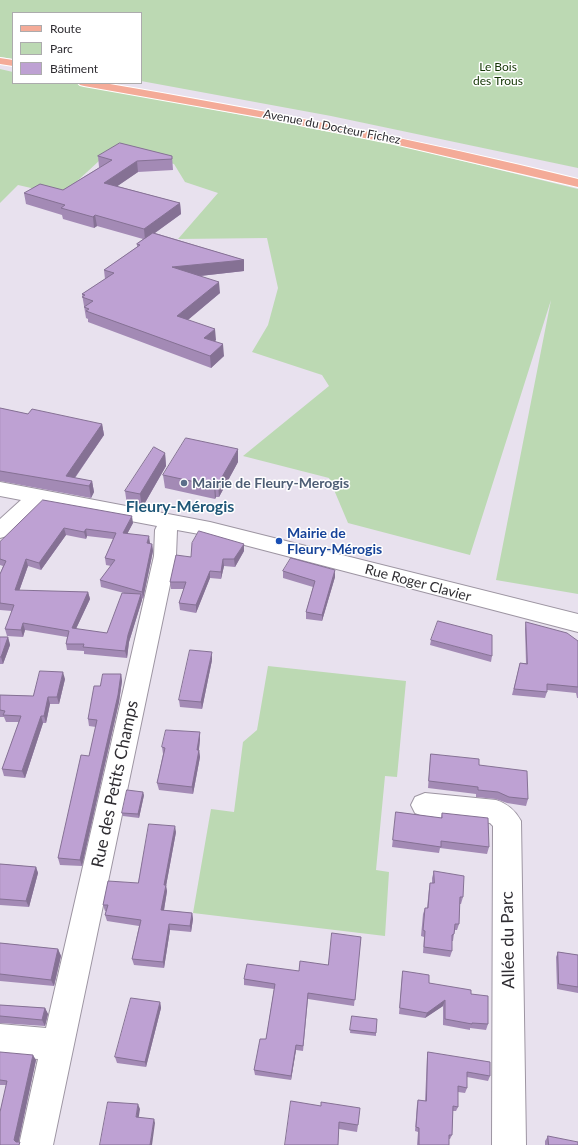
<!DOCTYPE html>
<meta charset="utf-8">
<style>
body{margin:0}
#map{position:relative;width:578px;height:1145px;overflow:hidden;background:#e8e1ee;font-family:Lato,sans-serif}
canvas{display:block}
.legend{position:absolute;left:12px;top:12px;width:130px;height:72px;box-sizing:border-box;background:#fff;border:1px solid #acabad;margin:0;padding:5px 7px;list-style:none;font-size:12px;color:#2f2d32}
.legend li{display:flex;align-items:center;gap:8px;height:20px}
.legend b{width:20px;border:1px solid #acabad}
</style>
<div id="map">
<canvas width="578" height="1145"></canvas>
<ul class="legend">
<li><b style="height:5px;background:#f4ab98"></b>Route</li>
<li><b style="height:11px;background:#bcd9b3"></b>Parc</li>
<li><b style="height:11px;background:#bea1d3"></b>Bâtiment</li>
</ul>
</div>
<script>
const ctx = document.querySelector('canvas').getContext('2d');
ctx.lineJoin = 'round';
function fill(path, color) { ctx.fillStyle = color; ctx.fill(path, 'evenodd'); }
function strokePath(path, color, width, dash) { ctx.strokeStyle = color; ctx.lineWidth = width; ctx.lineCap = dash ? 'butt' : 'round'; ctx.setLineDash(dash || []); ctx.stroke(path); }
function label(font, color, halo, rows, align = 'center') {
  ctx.font = font + ' Lato,sans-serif'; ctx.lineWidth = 3; ctx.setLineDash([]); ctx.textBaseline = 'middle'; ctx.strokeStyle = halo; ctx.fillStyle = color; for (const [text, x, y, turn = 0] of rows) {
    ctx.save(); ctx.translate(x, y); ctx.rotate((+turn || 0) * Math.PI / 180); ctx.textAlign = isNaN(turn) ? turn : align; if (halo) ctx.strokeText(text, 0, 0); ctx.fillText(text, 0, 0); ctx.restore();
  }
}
fill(new Path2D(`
 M0,0h578v168l-247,-52 -190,-35v-68h-128v46l-13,-2z
 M0,69l13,3v11h61l315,60 189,46v405l-82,-14 55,-280 -81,255 -122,-32 -19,-45 -86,-22 86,-70 -7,-11 -70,-23 16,-27 10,-37 -11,-50 -89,1 40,-46 -33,-11 -11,-18 -62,-15 -50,46 -44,-10 -18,18z
 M268,666l138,15 -9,96 -12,-1 -9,94 13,2 -4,64 -192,-23 18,-104 23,3 9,-70 14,-12z`), '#bcd9b3');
const minor = new Path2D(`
 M0,482l210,40 368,92v18l-368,-96 -33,-6 -1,26 -123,589h-34l19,-86 -38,-3v-32l46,4 108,-472 1,-26 2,-4 -116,-22 -34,32 -7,2v-19l21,-19 -21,-4z
 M425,793l71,7c12,4 19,10 25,21l5,324h-34l1,-319 -3,-3 -65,-6 -10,-4 -4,-8 4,-8z`);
const major = new Path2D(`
 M0,58l13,2v6l-13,-2z
 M78,83h26c159,27 317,57 474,96v8l-184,-43 -124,-25 -186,-33 -4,-1z`);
strokePath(minor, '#9d95a2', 2);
strokePath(major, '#fff', 2);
fill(minor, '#fff');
fill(major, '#f4ab98');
fill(new Path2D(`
 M98,156h74l1,14 -35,2 -21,14 63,17 1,11 -26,19 89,27v11l-44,5 20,17 -32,27 28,20 -1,1 9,15 -13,12 -123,-46v-3l-2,-1 -4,-24 23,-15 -1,-9 33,-23v-3l6,-5 -46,-13 -3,2 -31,-9 -1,-4 -36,-11 -2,-11 39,-3 37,-23h-1z
 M0,408l28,6 74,10 2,11 -29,43 17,3 2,11 -3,6 -91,-17z
 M165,453l1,13 -24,42 -15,-3 -2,-14z
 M238,462l-19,35h-3l-1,2 -50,-11 -2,-13z
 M43,500l90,23 -6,11 23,9v1h2l1,7 -10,48 -1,-1v2l-13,42 -2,16 -43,-4v-3l-17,-1 -1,-6 1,-7 -42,-7 -2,7 -16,-1 -2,-7 7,-18 -12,-1v-36l3,-8 -3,-1v-23zM66,535l20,4 1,-3 26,3 -8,19 1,7 5,1 -11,14 1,7 23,6 -17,40 -31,-4 14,-30 -2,-7 -69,-1 9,-25 13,4z
 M244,551l-9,16 -11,-1 -3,13 -11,-1 -14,35 -16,-3 -1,-7 5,-14h-13l-1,-7 21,-25z
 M283,571l52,6 -13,44 -16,-2v-7l7,-25 -30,-9z
 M526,622l52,19v57h-1l-1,-5 -29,-3v2l-2,6 -33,-3 8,-32h6l-1,-34z
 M0,637h8l2,8 -7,19h-3z
 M431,640l61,16 -1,6 -61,-17z
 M212,660l-10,49 -22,-2 -1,-7z
 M121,674l1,7 -3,21 -37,164 -22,-1 -2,-7 31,-102 7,-29 -7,-1 -1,-7 12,-33z
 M65,679l-6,25h-9l-4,19h-3l-18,55 -21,-2 -2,-7 17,-47h-13l-2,-5h-4v-22l33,1z
 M200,732v7l-1,11 1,7 -7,37 -34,-4 -2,-7 6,-29 -1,-7z
 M431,754l48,11 49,34 -2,7 -19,-3 -11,-4 -20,-2v-3l-48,-6 2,-27z
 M144,795l-5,23 -16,-2 -1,-3z
 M396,812l45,6 1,-5 47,34 -2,7 -47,-6 -1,5 -47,-6z
 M176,832l-10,54 1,5 -3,19 28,3 1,6 -2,13 -21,-2 -6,38 -30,-3 -2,-6 7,-33 -32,-5 -2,-6 1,-4h-1l-2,-6 35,-22z
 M0,864l36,3 2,6 -9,34 -29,-2z
 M434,871l29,26 -2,7h-1l-1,20 -2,6h-2l-1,4 -1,7h-1v10l-2,6 -27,-4 1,-16 -3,-1 2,-22 2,-6h2l2,-19 1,-6h2v-5z
 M361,937l-7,69 -46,-7 -5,52 -7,-1 -5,30 -36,-5 -1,-5 12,-31 8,-50 -30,-4v-6l55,-8 29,-6z
 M0,943l58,6 3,7 -7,30 -54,-5z
 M558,952l20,3v38l-21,-4 -1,-32z
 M403,971l26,12 42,11 17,30 -2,6 -16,-2v2l-27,-5v-19l-18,12 -26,-4 3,-37z
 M160,1002l1,6 -15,59 -29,-4 -2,-6z
 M0,1005l45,3 3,6 -3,12 -45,-3z
 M352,1016l24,17v3l-26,-3z
 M0,1052l36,8 -18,82 -18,3 6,-60h-6z
 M428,1052l62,24 -2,5 -21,-4v11l-2,5 -7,-1v15l-2,4h-3l-1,24 -2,4h-1v6h-32l1,-13 -3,-1 2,-27 1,-4 7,1 2,-44z
 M291,1101l67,24 -1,7 -18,-3z
 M548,1136l30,9h-33v-4z`), '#a38ab5');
fill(new Path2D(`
 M137,161l1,11 -32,22 -2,-11z
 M180,203l1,11 -36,26 -1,-11z
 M95,215l2,11 -3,2 -1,-11z
 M244,260v11l-71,8 -1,-12z
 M219,282l1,11 -42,35 -1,-12z
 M215,329l1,11 -11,10 -1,-12z
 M223,344l1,12 -13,12 -1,-12z
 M102,424l2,11 -33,48 -5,-7z
 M238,449v13l-19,35 -1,-13z
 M165,453l1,13 -24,42 -2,-14z
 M92,481l2,11 -3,6 -2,-12z
 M215,483l1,14 -1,2 -1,-13z
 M132,516l1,7 -9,17 -1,-7z
 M64,528l2,7 -25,35 -2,-7z
 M86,529l1,7 -1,3 -2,-7z
 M149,536l1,7 -2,7 -1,-7z
 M152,544l1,7 -10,48 -1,-7z
 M244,544v7l-9,16 -1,-8z
 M26,559l2,7 -11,31 -2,-7z
 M223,559l1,7 -3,13v-7z
 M335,570v7l-13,44v-6z
 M210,571v7l-14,35v-8z
 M88,592l2,7 -17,36 -1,-7z
 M141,594l1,6 -13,42 -2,16 -2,-7 3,-16z
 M23,623l2,7 -2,7 -2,-7z
 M8,637l2,8 -7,19 -2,-7z
 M212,652v8l-10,49 -1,-7z
 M63,672l2,7 -6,25 -2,-7z
 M121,674l1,7 -3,21 -37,164 -2,-6z
 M48,697l2,7 -4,19 -2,-7z
 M41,716l2,7 -18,55 -3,-7z
 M200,732v7l-2,18 -1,-7z
 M199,750l1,7 -7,37 -1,-7z
 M143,792l1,3 -5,23 -1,-4z
 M175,826l1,6 -10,54 1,5 -4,25 -2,-6 3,-25z
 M36,867l2,6 -9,34 -3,-6z
 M192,913l1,6 -2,13 -1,-6z
 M169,924l1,6 -6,38 -1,-6z
 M58,949l3,7 -7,30 -3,-6z
 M445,1000l-2,6 -18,12 2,-5z
 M160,1002l1,6 -15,59 -1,-5z
 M45,1008l3,6 -3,12 -3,-6z
 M296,1045v5l-5,30v-4z
 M33,1055l3,5 -18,85 -4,-5z
 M138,1104l2,5 -2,13 -2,-5z
 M154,1119l1,4 -3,22h-2z`), '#857194');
const building = new Path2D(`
 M120,143l52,13v3l-35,2 -33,22 76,20 -36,26 -49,-14 -2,2 -32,-9 4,-3 -41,-12 16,-9 23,6 49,-30 -14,-4z
 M153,233l91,27 -72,7 47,15 -42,34 38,13 -11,9 19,6 -13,12 -124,-45 3,-2 -5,-2 9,-6 -11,-4 3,-2 -3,-1 32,-21 -10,-3 36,-25 -3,-1z
 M0,408l28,6 4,-5 70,15 -36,52 26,5 -3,5 -89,-15z
 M186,438l52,11 -20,35 -3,-1 -1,3 -51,-11z
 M154,447l11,6 -25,41 -15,-3z
 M43,500l89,16 -9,17 26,3 -2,7 5,1 -10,48 -42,-12 15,-20 -10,-2 11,-25 -30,-4 -2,3 -20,-4 -25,35 -13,-4 -11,31 73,2 -16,36 35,5 15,-40 19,1 -13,41 -3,16 -42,-4 1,-3h-18l3,-13 -46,-8 -2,7 -16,-1 9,-24 -14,-2v-29l6,-13 -6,-2v-17z
 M199,531l45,13 -10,15h-11l-2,13 -11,-1 -14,34 -17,-2 7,-21h-16l6,-27 15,2 1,-14z
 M291,558l44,12 -13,45 -16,-3 9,-31 -32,-10z
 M438,621l54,14v21l-61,-16z
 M526,622l41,11 11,8v46l-31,-3v8l-33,-3 6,-26 7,1z
 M0,637h8l-7,20h-1z
 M190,650l22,2 -11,50 -22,-2z
 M40,671l23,1 -6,25h-9l-4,19h-3l-19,55 -20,-2 19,-53 -18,-1 2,-4 -5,-1v-15l33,1z
 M103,674h18l-3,21 -38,165 -22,-2 23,-103 8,1 8,-36 -9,-1 6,-33h6z
 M166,730l34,2 -3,18h2l-7,37 -35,-4 8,-35 -3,-1z
 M431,754l48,5v6l48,6 1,28 -19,-2 -11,-5 -20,-2v-3l-49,-6z
 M127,790l16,2 -5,22 -16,-1z
 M396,812l46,6v-5l46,5 1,29 -48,-6v6l-48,-7z
 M149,824l26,2 -11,59h2l-5,25 31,3 -2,13 -21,-2 -6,38 -31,-3 9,-39 -36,-5 3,-10h-5l5,-24 30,2z
 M0,864l36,3 -10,34 -26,-2z
 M434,871l30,5 -1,21h-3l-1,27h-4l-1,10 -2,1v16l-28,-4 1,-16 -2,-1 2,-22h3l2,-25h4z
 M332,933l29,4 -6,63 -47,-7 -5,53 -7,-1 -5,31 -37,-6 6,-31h6l9,-55 -31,-5 3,-15 52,7 1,-10 28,4z
 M0,943l58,6 -7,31 -51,-6z
 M558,952l20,3v32l-19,-3z
 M403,971l26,4v8l42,7v4l17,2v28l-16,-1v1l-27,-5v-19l-18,13 -27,-5z
 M131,998l29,4 -15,60 -30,-5z
 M0,1005l45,3 -3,12 -42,-4z
 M352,1016l25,3 -1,14 -26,-3z
 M0,1052l33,3 -19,85 2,2h4l-1,3h-19v-33l7,-31 -7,-1z
 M428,1052l62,10v14l-23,-4v16l-9,-2v21l-5,-1 -1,29h-3v10h-30v-17l-3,-1 2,-27 8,1z
 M291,1101l30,5v-4l39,6 -2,17 -19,-3 -1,23h-53z
 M108,1102l30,2 -2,13 18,2 -4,26h-50z
 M548,1136l30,6v3h-29z`);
fill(building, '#bea1d3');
strokePath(building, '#857194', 1);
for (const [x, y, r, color] of [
 [184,483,4,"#5c6f8a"],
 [279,541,4,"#1a4fb4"]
]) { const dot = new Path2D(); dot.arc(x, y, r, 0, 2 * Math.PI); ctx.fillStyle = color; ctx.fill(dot); strokePath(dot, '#fff', 1.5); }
label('12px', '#133503', '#fff', [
 ["Le Bois",498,67],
 ["des Trous",498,81]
]);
label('12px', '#2f2d32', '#fff', [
 ["Avenue du Docteur Fichez",332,127,11]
]);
label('bold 14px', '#4e5e75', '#fff', [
 ["Mairie de Fleury-Merogis",192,483]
], 'left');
label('bold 14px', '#164399', '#fff', [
 ["Mairie de",287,533],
 ["Fleury-Mérogis",287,549]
], 'left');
label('14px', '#2f2d32', '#fff', [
 ["Rue Roger Clavier",418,583,15]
]);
label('bold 16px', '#1f5778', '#fff', [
 ["Fleury-Mérogis",180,507]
]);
label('17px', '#2f2d32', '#fff', [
 ["Rue des Petits Champs",115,784,-78],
 ["Allée du Parc",508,940,-91]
]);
</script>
